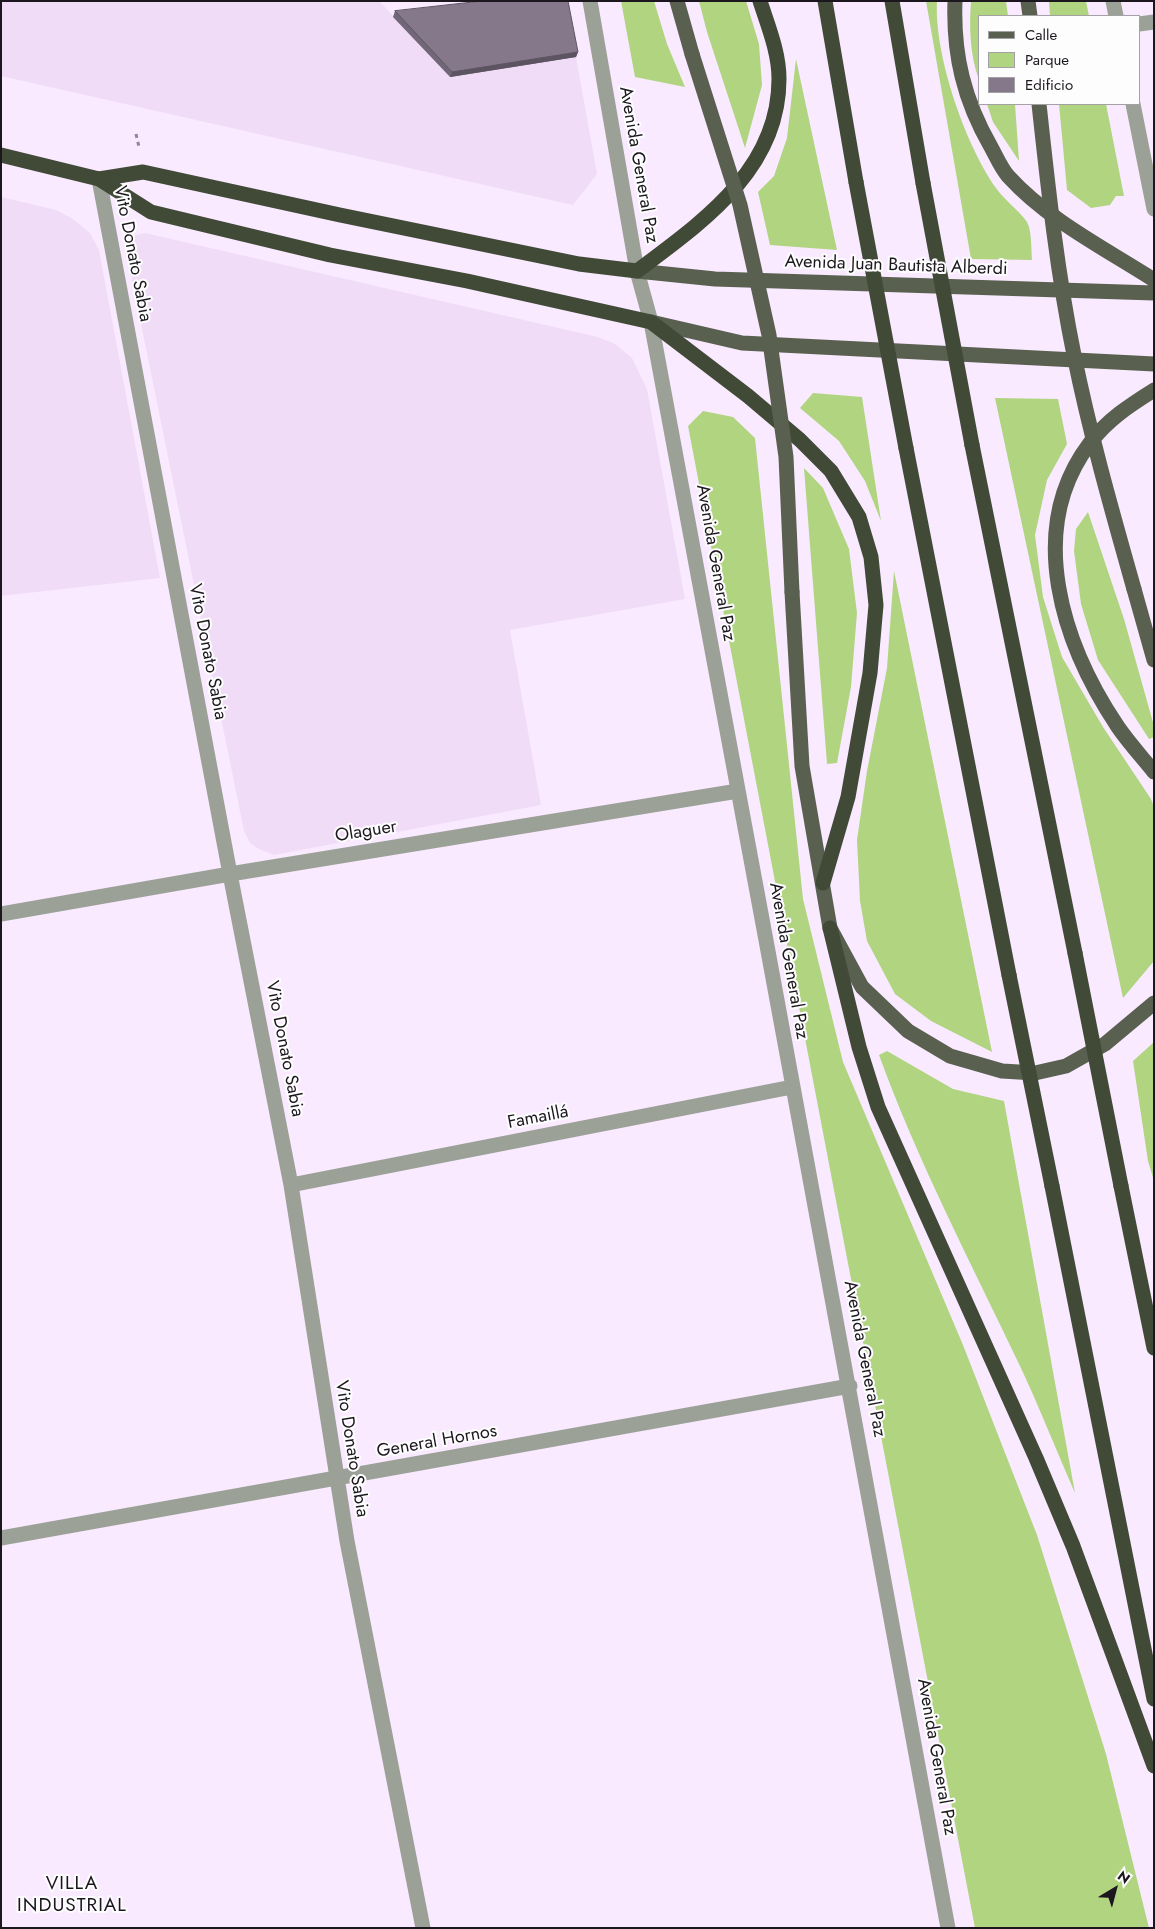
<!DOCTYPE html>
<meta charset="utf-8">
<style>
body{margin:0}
#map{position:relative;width:1155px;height:1929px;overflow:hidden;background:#f9eaff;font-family:Jost,sans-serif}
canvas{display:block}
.frame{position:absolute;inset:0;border:2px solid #1c171e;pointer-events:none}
.legend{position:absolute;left:978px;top:15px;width:162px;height:90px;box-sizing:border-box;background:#fdfdfd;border:1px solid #a3a1a4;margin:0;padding:6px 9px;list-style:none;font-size:15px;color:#1c171e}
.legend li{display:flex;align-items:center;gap:10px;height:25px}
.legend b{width:25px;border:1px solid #a3a1a4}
.north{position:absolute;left:1090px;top:1864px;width:50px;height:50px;-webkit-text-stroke:4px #fdfdfd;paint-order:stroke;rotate:37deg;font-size:14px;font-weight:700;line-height:20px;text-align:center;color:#1c171e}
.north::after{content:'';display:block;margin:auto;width:18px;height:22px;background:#1c171e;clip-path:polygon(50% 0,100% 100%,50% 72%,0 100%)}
</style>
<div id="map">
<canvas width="1155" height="1929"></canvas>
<div class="frame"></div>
<ul class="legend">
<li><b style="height:6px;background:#596050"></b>Calle</li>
<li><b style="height:14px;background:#b1d481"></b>Parque</li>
<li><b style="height:14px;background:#85788b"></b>Edificio</li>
</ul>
<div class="north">N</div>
</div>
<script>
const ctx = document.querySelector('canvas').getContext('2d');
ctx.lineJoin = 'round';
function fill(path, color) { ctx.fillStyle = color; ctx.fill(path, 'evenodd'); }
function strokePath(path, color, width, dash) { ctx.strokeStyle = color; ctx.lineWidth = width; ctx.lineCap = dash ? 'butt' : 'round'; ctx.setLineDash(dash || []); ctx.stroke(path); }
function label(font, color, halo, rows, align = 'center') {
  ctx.font = font + ' Jost,sans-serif'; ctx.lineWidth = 4; ctx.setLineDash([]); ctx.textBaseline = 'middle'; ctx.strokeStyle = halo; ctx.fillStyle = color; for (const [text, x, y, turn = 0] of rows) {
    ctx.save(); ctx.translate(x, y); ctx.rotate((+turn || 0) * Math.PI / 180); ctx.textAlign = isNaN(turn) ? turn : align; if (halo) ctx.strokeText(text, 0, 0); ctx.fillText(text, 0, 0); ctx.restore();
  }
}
fill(new Path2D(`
 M1,1h378l71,76 126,-20 21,117 -24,31 -572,-129z
 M1,197l55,13 17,9 17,14 9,17 61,328 -159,18z
 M145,233l453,104 17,7 17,14 15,31 38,210 -175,31 31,175 -267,50 -15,-6 -9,-6 -6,-12 -117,-576 1,-13 7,-7z`), '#f0dcf7');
fill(new Path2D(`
 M621,1h33l13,43 18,43 -50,-10z
 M699,1h47l13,43 3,41 -17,63 -38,-116z
 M926,1h11c-3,54 28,143 59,187 9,13 23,22 31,34 5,9 4,28 5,38l-61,-1z
 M971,1h35l2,15h-29v64c-9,-25 -10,-52 -8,-79z
 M1049,1h37l3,15h-39z
 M796,59l41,191 -67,-5 -12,-53 16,-16 13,-38z
 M987,104h28l4,57 -26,-39z
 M1059,104h47l18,92h-8l-6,9 -19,3 -24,-18z
 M813,393l49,4 19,124 -16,-40 -26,-40 -39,-33z
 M995,398l63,1 9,45 -20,36 -12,55 8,62 19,60 41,70 48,72 3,8v154l-31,37z
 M703,411l30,6 22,21 48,461 40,163 120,283 74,190 69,219 43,174h-174l-287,-1502z
 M804,468l19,20 26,61 8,64 -6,74 -14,76 -10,1z
 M1088,512l36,107 30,107v11l-5,2 -51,-79 -17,-56 -7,-53 2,-22z
 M894,571l98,481 -61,-31 -36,-27 -28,-53 -7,-40 -3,-61 10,-69 20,-103z
 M1154,1042v139l-6,-20 -15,-100z
 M887,1051l66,38 51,12 71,392c-19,-43 -36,-87 -56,-129 -49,-103 -101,-202 -140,-309z`), '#b1d481');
strokePath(new Path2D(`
 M136,134l3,13`), '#908695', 3, [4, 4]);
strokePath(new Path2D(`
 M590,1l47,270 14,51 13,70c95,512 191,1023 284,1536
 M1113,1l3,15
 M1139,24l15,-2
 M1133,104l21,105
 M99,179l131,695 61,311 56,356 76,387
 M1,914l229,-40 508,-83
 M291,1185l501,-98
 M1,1538l849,-152`), '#9ca197', 15);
strokePath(new Path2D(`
 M677,1l15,53
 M955,1c-2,54 9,99 36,146 5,9 10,21 17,29 40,44 96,72 146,104
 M1028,1l2,15
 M637,271l78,8 439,14
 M651,322l91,21 412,21
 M1154,390c-24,15 -47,30 -64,53 -66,87 -27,202 28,284 11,16 24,30 36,45
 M1134,589l20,71
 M792,592l10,174 28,162 32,59 46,44 42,25 52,15 33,2 31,-7 39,-22 49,-41`), '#596050', 15);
strokePath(new Path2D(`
 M825,1l31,181
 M892,1l31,182
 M1,155l98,24 52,33 179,43 137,26 184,41 97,74 52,44 31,31 28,46 12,40 5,48 -6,68 -22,124 -25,86
 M99,179l44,-7 197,43 239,49 58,7c65,-49 142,-101 142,-192 0,-27 -11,-53 -19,-78
 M972,445l103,508
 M906,448l103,527
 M830,928l29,119 19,60 158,351 37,88 81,220
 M1052,1186l102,513
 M1121,1186l33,162`), '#414937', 15);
strokePath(new Path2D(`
 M692,54l48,151 29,130 17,122 6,135
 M1039,104c9,83 18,168 35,251 16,79 38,156 60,234`), '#596050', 15);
strokePath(new Path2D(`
 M856,182l50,266
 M923,183l49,262
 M1075,953l46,233
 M1009,975l43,211`), '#414937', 15);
fill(new Path2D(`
 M395,11l183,41 -2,5 -126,20 -57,-60z`), '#726778');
fill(new Path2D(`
 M578,52l-2,5 -126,20 2,-5z`), '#5d5461');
const building = new Path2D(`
 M482,1h86l10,51 -126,20 -57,-61z`);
fill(building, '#85788b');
strokePath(building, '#5d5461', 1);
label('18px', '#1c171e', '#fdfdfd', [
 ["Avenida General Paz",638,165,80],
 ["Vito Donato Sabia",132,254,79],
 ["Avenida Juan Bautista Alberdi",896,266,2],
 ["Avenida General Paz",715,563,80],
 ["Vito Donato Sabia",207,652,79],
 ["Olaguer",366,832,-9],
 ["Avenida General Paz",788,961,80],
 ["Vito Donato Sabia",284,1049,79],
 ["Famaillá",538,1118,-11],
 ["Avenida General Paz",864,1359,79],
 ["General Hornos",437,1442,-10],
 ["Vito Donato Sabia",351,1449,81],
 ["Avenida General Paz",936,1757,80]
]);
ctx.letterSpacing = '1px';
label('19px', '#1c171e', '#fdfdfd', [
 ["VILLA",72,1884],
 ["INDUSTRIAL",72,1906]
]);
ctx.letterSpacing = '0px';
</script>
